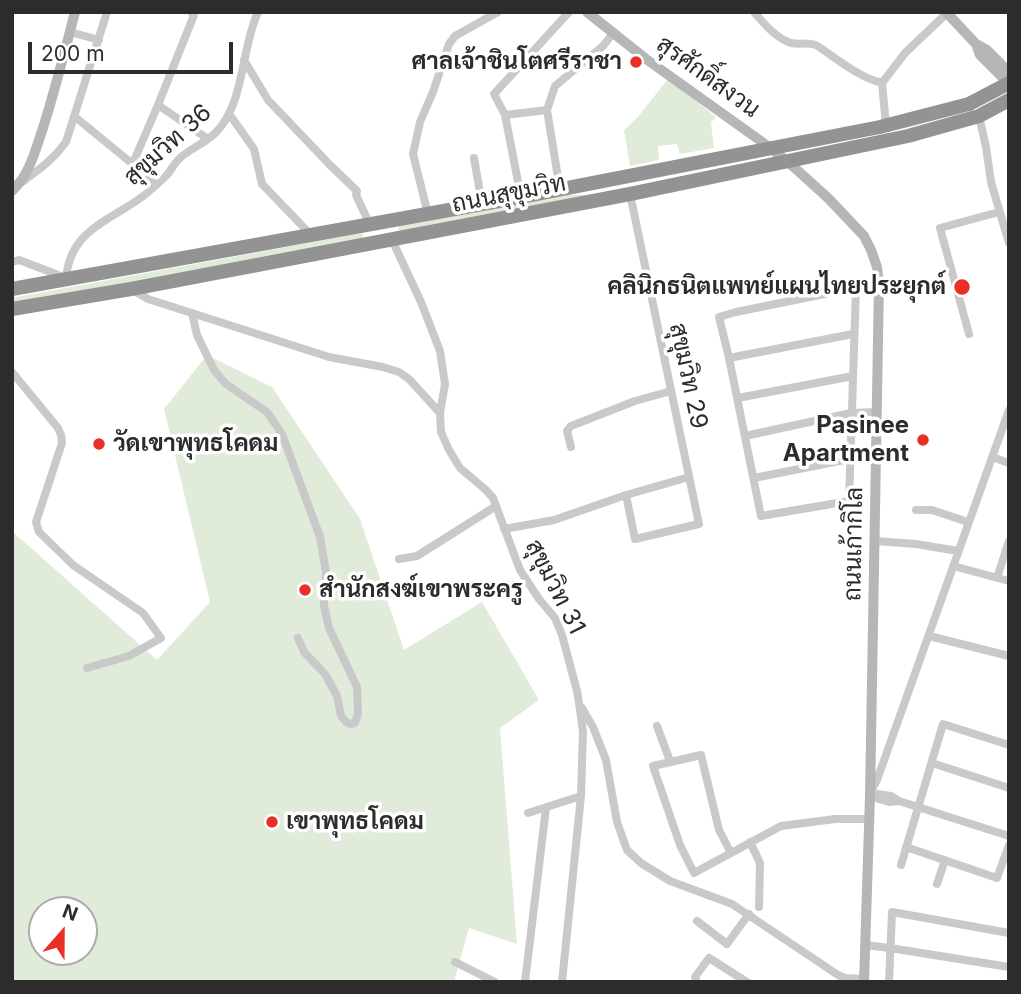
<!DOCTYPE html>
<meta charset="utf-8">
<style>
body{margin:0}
#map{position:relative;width:1021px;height:994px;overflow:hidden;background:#fff;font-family:Inter,sans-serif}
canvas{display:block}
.frame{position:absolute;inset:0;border:14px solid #2c2c2c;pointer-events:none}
.north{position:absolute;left:28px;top:896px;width:70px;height:70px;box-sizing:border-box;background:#fff;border:2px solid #ababab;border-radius:50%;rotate:21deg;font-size:19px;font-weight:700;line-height:28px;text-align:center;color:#2c2c2c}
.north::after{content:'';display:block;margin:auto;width:24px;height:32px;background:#ea2f27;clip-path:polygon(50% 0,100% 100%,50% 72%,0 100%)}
.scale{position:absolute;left:28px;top:42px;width:205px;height:32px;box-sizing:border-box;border:4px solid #2c2c2c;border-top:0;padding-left:9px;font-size:21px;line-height:24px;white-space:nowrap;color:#2c2c2c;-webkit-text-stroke:5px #fff;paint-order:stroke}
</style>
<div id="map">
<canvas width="1021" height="994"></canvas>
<div class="frame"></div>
<div class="north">N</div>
<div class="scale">200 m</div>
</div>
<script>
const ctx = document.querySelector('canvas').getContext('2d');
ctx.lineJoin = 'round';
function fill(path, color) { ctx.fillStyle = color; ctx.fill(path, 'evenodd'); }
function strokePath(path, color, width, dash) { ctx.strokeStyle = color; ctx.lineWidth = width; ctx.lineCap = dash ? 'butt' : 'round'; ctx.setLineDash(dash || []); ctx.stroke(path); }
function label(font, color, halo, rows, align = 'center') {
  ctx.font = font + ' Inter,Sarabun,sans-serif'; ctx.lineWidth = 7; ctx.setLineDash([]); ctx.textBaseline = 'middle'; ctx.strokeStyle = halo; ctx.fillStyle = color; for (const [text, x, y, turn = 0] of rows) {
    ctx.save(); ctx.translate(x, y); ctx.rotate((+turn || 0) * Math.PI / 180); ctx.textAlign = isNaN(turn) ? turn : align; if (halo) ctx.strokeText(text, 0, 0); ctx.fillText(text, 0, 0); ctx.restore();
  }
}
fill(new Path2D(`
 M668,79l48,38 -5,6 3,25 -34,6 -3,-10 -19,2 1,14 -29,6 -6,-36 13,-12z
 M569,195h20l-189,38 -2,-7z
 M362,233l2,7 -352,65v-7z
 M207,355l65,32 88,132 44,131 78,-48 57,98 -39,28 17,216 -48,-16 -15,54h-442v-451l145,129 53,-58 -46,-193zM42,910h42v42h-42z`), '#e0ebd9');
strokePath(new Path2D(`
 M754,12c10,12 22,26 37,31 9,2 16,-1 25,2 20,13 42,32 66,38l23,-30 42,-40
 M70,32l29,8
 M244,60l24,40 62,65 27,26 -1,4 14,30
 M882,83l4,42
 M158,105l50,34
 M230,115l24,34 8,35 49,51
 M505,115l42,-5
 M74,116l83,68
 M979,116l7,31 5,35 18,61
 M474,158l8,46
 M133,163l25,-58 36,-90 -3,-3
 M22,182c18,-13 31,-22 44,-40l41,-130
 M560,190l-13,-80 8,-24 48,-40 11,-14
 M521,197l-16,-82 -11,-21 75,-82
 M428,214l-15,-60 7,-32 13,-30 16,-48 6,-8 43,-24
 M392,240l29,62 19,49 5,33 -5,29 1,19 8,18 11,18 26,22 7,8 27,72 19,29 16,19 7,17 15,56 2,12 4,29 -2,64 -19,186
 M12,262l7,-2 37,14 10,5c4,-52 47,-58 81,-86 7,-6 14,-12 20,-18 5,-6 8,-13 13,-17 12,-11 29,-16 39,-29 26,-31 22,-80 39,-117
 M856,287l-7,214 -88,15 -32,-158 -10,-41 17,-5 143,-29
 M131,289l17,10 181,58 54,10 16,5 10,7 31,34
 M192,313l5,22 17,35 12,14 41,28 15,22 38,103 6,35 -2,34 5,22 28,59 1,27 -3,9 -5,1 -4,-2 -5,-6 -4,-20 -12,-22 -21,-22 -6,-14
 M969,334l-29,-106 59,-16
 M729,358l124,-24
 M12,372l46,56 3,7 1,8 -26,79 3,10 34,33 70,48 18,25 -32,18 -42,12
 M738,398l115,-22
 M1009,410l-132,370 -7,13 21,3 8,5 110,35
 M745,436l106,-23 26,-1
 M571,447l-4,-16 4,-5 64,-25 36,-10
 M992,457l17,6
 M754,478l95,-19
 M626,495l9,44 64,-15 -69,-330
 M916,510h16l36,12
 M504,529l50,-9 72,-25 63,-18
 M875,541l41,3 42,7
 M399,559l18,-3 79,-50
 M953,566l56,15
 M997,578l12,-37
 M929,636l80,20
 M582,708l11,19 13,33 11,62 10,28 14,13 29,18 62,23 106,71 7,3 19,1
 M657,726l13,35
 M932,763l77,25
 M872,797l17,5 10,-1
 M528,813l53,-17
 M750,842l10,21 -1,44
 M906,847l91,31 12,-33
 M731,853l-12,-23 -18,-75 -48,11 27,79 14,28 87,-47 54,-7h34
 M901,865l42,-141 66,21
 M937,884l8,-24
 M697,921l30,23 22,-30
 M865,945l25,3 119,19
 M455,962l40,20
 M525,982l21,-174
 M697,982l-2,-5 14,-19 38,24
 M889,982l3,-70 117,21`), '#c9c9c9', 8);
strokePath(new Path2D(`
 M587,12l59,47 126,90 25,21 31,28 36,38 7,14 6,17 2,16 -9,513 -6,186
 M946,12l30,32 11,6 22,22
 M976,44l4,11 29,29
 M12,191c18,-17 23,-40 31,-63 12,-38 22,-77 32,-116`), '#b6b6b6', 10);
strokePath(new Path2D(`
 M12,289l509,-92 359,-70 89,-23 40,-21
 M12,309l119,-20 499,-95 278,-58 71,-20 30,-16`), '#939393', 14);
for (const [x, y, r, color] of [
 [636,62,7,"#ea2f27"],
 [962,287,9,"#ea2f27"],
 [923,440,7,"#ea2f27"],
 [99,444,7,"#ea2f27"],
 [305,590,7,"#ea2f27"],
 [272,822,7,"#ea2f27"]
]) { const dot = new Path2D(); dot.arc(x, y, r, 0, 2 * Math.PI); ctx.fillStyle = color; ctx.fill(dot); strokePath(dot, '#fff', 2.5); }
label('bold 24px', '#2c2c2c', '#fff', [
 ["ศาลเจ้าชินโตศรีราชา",622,62],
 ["คลินิกธนิตแพทย์แผนไทยประยุกต์",946,287],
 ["Pasinee",909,426],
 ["Apartment",909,454],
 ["วัดเขาพุทธโคดม",113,444,"left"],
 ["สำนักสงฆ์เขาพระครู",319,590,"left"],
 ["เขาพุทธโคดม",286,822,"left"]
], 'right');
label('24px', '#2c2c2c', '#fff', [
 ["สุรศักดิ์สงวน",708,77,36],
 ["สุขุมวิท 36",168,145,-42],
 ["ถนนสุขุมวิท",509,194,-11],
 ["สุขุมวิท 29",688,376,78],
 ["ถนนเก้ากิโล",854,544,-89],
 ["สุขุมวิท 31",555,587,63]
]);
</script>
